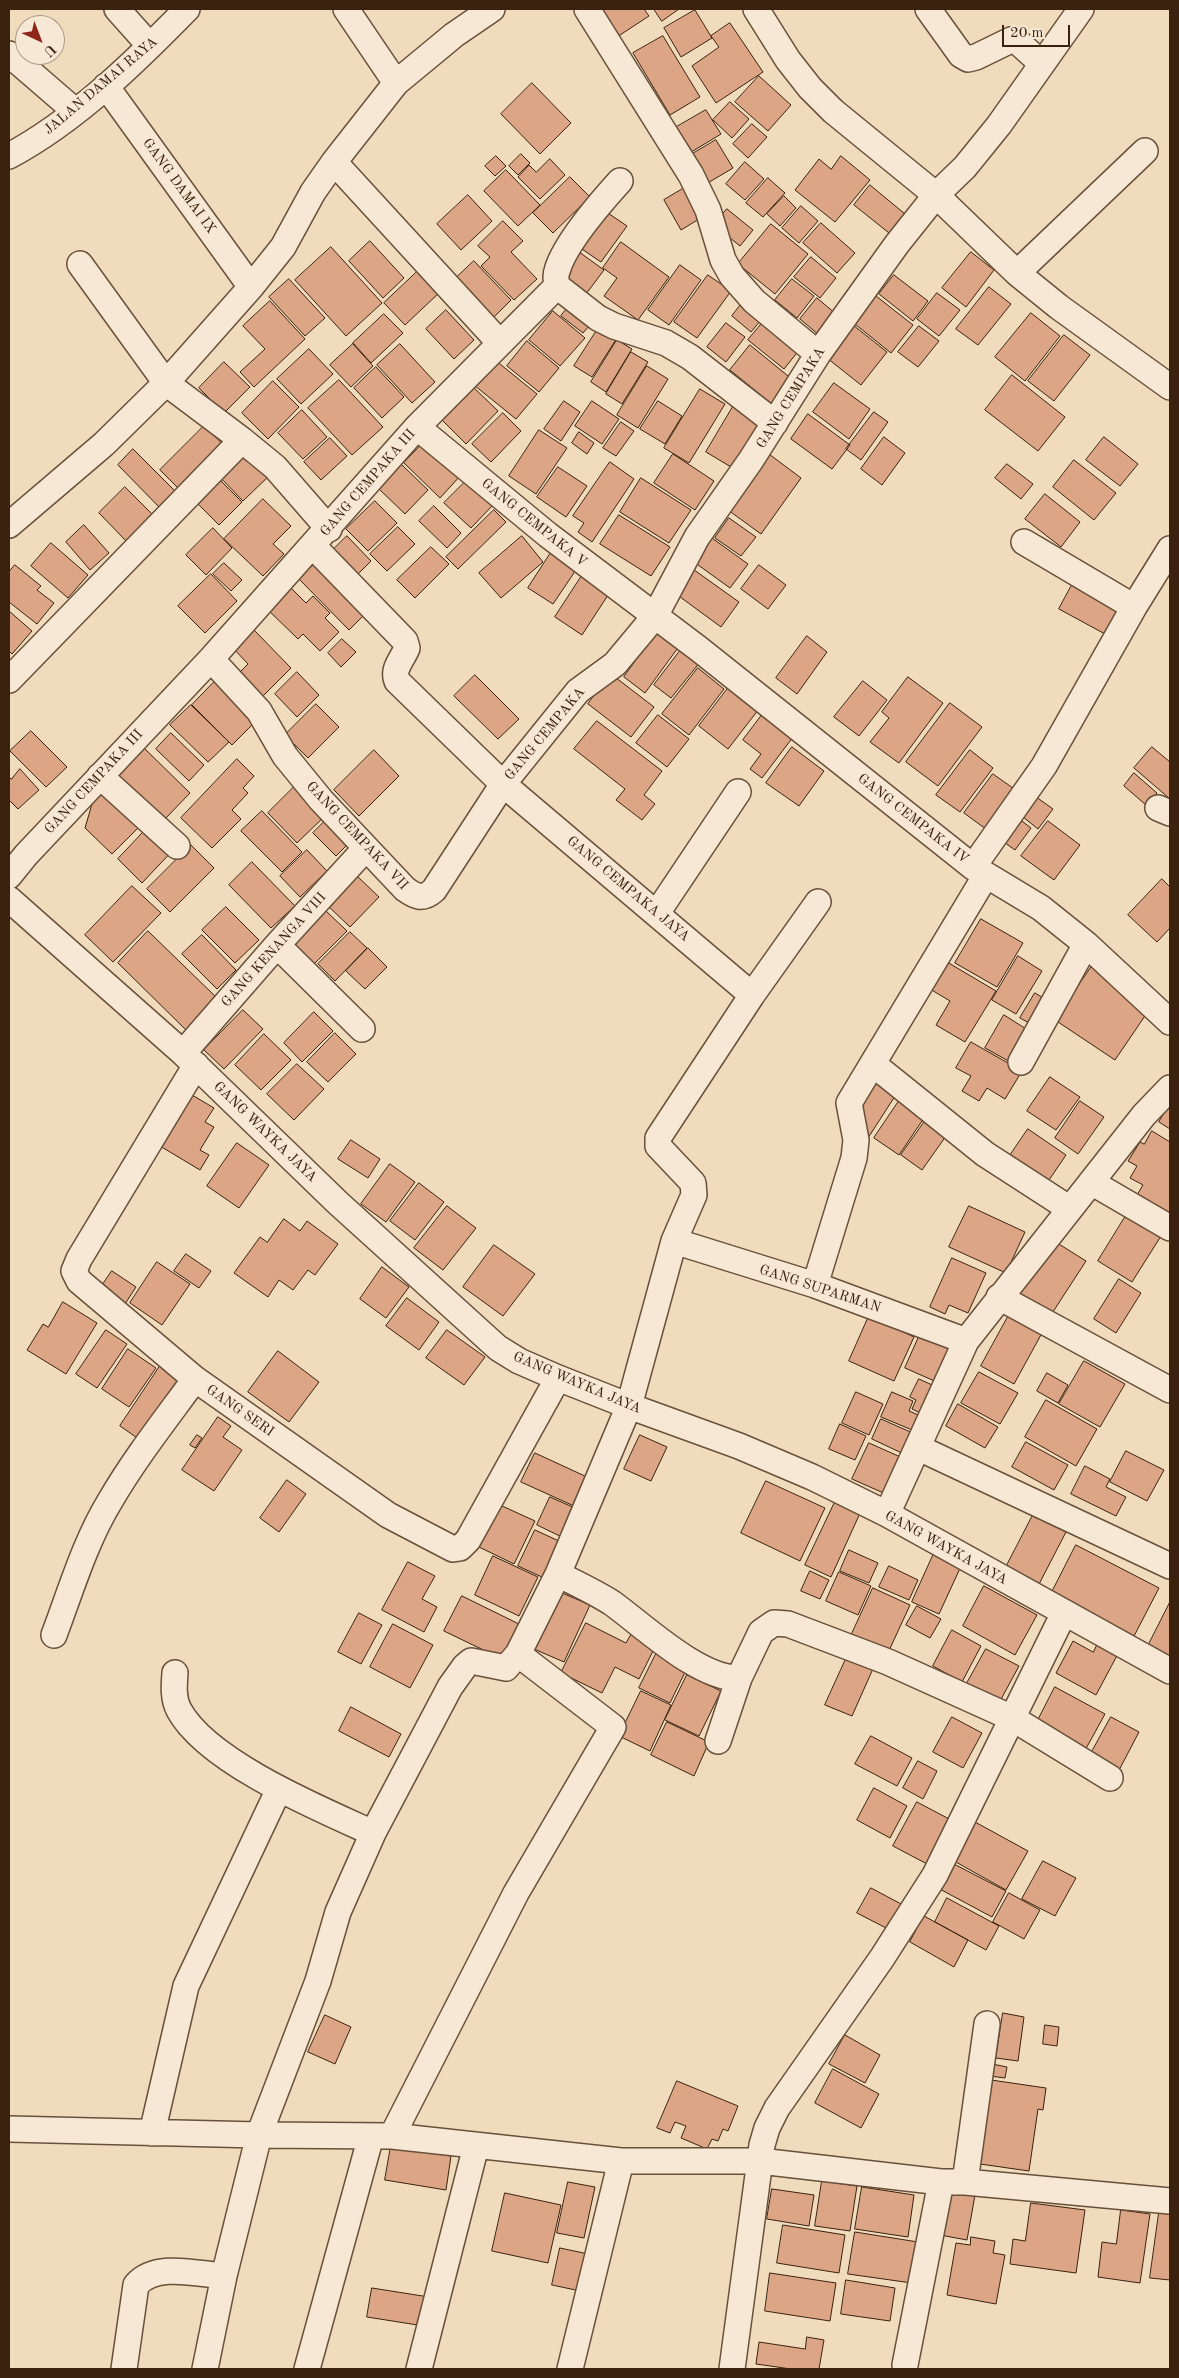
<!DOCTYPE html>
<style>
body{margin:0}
#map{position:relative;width:1179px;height:2378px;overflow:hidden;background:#f1dbbd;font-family:"Old Standard TT",serif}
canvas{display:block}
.frame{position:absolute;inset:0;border:10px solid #3b220e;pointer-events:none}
.north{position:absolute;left:15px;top:15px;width:50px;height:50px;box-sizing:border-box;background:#f6e8d4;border:1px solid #ab9985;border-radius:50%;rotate:137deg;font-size:14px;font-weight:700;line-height:20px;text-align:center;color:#3b220e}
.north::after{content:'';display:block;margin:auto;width:18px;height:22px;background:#8f2418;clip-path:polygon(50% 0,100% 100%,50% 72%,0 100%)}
.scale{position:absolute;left:1002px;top:25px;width:68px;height:22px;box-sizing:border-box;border:2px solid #3b220e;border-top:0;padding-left:6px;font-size:15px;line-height:18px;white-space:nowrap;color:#3b220e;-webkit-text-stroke:4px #f6e8d4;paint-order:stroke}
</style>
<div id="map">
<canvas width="1179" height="2378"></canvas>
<div class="frame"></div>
<div class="north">U</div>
<div class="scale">20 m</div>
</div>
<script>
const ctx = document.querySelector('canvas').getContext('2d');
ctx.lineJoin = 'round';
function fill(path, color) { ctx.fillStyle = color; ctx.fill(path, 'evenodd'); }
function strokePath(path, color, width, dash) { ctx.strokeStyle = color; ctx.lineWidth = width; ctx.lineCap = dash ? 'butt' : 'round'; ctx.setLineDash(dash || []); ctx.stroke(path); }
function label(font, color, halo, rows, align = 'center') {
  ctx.font = font + ' "Old Standard TT",serif'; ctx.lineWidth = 4.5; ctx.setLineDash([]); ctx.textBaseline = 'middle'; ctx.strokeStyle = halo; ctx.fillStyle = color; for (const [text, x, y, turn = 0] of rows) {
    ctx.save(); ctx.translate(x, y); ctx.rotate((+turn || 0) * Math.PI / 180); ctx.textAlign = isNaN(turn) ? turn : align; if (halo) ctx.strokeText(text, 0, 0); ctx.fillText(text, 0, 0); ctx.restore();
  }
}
const building = new Path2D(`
 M598,9h46l5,7 -32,21z
 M654,9h25l-17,12z
 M695,10l17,28 -31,19 -17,-29z
 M730,23l33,49 -47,31 -24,-37 27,-19 -8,-11z
 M663,36l37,61 -30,18 -37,-62z
 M759,76l32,29 -23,26 -33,-29z
 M532,83l39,40 -31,31 -39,-40z
 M730,102l19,17 -17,19 -19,-18z
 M706,110l15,24 -33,20 -15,-25z
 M752,124l15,13 -19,21 -15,-14z
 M716,140l17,28 -27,16 -17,-28z
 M521,154l9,9 -12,12 -9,-9z
 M496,156l10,10 -11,10 -10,-10z
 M841,156l29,24 -35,42 -40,-32 24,-31 12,10z
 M550,159l15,16 -25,24 -22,-22 11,-12 7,7z
 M745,162l19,17 -19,21 -19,-16z
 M506,170l34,35 -22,21 -34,-35z
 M570,177l20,20 -37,36 -20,-20z
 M768,178l17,15 -22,24 -17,-14z
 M870,185l35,29 -16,19 -35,-28z
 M686,187l18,29 -23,14 -17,-30z
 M468,195l24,26 -31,29 -24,-26z
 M784,196l12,12 -16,18 -13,-12z
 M801,206l17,15 -19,22 -17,-15z
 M602,209l25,17 -26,36 -25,-17z
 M727,209l26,21 -13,16 -26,-21z
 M503,221l20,20 -12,11 26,27 -23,21 -33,-34 9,-9 -12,-11z
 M821,223l34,30 -18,20 -34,-30z
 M771,224l37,30 -33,40 -37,-30z
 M370,241l34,37 -21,20 -34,-37z
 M621,242l48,35 -31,43 -34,-24 13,-18 -14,-10z
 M331,247l51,56 -36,33 -51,-56z
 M575,249l29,21 -18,24 -28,-21z
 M971,252l23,18 -28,37 -24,-19z
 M811,257l25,21 -16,20 -26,-21z
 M474,261l37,39 -20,20 -37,-40z
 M680,265l21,15 -32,45 -21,-15z
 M419,270l21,22 -35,33 -21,-22z
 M708,275l23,16 -34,47 -23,-16z
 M894,275l34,26 -15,20 -34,-27z
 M289,279l36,39 -20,18 -36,-39z
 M792,279l22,17 -17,22 -22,-18z
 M989,287l22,17 -33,41 -22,-16z
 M937,293l23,17 -21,26 -22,-17z
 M876,296l37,29 -22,28 -36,-29z
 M746,298l20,16 -15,18 -19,-16z
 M817,298l19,16 -17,21 -19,-16z
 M270,301l35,38 -51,48 -14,-15 25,-23 -22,-23z
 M573,301l22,18 -12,14 -22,-17z
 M446,310l28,30 -20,19 -28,-30z
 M553,311l32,27 -25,28 -31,-26z
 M1031,313l29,23 -35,45 -30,-24z
 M384,314l19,19 -32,30 -18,-20z
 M769,315l35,29 -20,25 -36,-29z
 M726,323l19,14 -19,25 -19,-15z
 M853,325l34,27 -26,33 -34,-27z
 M919,326l20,15 -21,26 -20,-15z
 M599,327l18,11 -25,39 -18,-11z
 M1064,335l26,20 -36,46 -26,-20z
 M617,340l15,9 -26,43 -15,-10z
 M527,341l32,27 -20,24 -32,-26z
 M353,344l20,22 -22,21 -21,-22z
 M400,344l35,38 -23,21 -35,-38z
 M750,345l43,35 -20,25 -43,-35z
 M309,349l24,25 -32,30 -24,-25z
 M631,352l17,10 -26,42 -16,-10z
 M495,360l42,34 -21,25 -42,-34z
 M224,362l26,25 -26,26 -25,-25z
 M647,366l21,13 -30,49 -21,-13z
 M376,367l28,30 -22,21 -28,-30z
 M1012,375l53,42 -27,34 -53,-41z
 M339,380l44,47 -31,28 -44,-47z
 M273,381l26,26 -31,32 -26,-26z
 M834,383l36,26 -21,30 -36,-27z
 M470,384l28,27 -32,33 -27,-27z
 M700,389l25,15 -36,59 -25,-15z
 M737,400l30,19 -31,51 -30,-18z
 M564,401l16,11 -19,29 -17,-12z
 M592,401l27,18 -17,25 -27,-18z
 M658,401l24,15 -17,28 -25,-15z
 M302,410l25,27 -24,22 -25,-26z
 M874,412l14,10 -27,38 -15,-11z
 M503,413l18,18 -30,31 -19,-18z
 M808,414l42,31 -18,24 -41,-30z
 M621,422l13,9 -18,25 -13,-8z
 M204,426l24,23 -45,44 -23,-23z
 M539,430l28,18 -31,46 -27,-18z
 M579,432l15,11 -7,11 -15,-11z
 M884,437l21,16 -23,32 -21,-16z
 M1104,437l34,27 -18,22 -34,-26z
 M330,438l17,18 -26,24 -17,-18z
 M425,441l36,34 -21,23 -36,-35z
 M244,447l27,27 -28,27 -26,-27z
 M133,449l44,44 -16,16 -43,-44z
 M673,454l41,27 -19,29 -41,-27z
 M769,454l32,24 -40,56 -33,-24z
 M1074,460l42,33 -22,27 -41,-33z
 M610,462l24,17 -42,63 -14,-10 6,-9 -11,-7z
 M401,464l27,26 -23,24 -27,-26z
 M1007,464l26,20 -12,15 -26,-21z
 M558,467l29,19 -21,31 -29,-20z
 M216,476l26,26 -23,23 -26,-26z
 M641,478l50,32 -22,33 -49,-31z
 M466,481l26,25 -21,22 -27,-25z
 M125,487l29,29 -26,27 -29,-30z
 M1045,494l35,28 -19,25 -36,-28z
 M263,499l28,27 -18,18 11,10 -21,22 -39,-37z
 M375,501l22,22 -29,28 -22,-22z
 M434,506l27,27 -14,15 -28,-27z
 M494,510l12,12 -48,47 -12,-12z
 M619,515l51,32 -19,29 -51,-32z
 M729,518l27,19 -15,19 -26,-18z
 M84,525l25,28 -19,17 -24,-28z
 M398,527l17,17 -28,27 -17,-17z
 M213,528l19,20 -26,27 -20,-20z
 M347,536l24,25 -19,19 -24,-25z
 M522,536l21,26 -42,36 -22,-25z
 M712,538l36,26 -18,24 -36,-26z
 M51,543l37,32 -20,23 -37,-32z
 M431,547l18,17 -34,34 -18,-18z
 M554,548l26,16 -27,40 -25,-16z
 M321,558l49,51 -21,21 -50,-51z
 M224,563l18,17 -11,11 -18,-17z
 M15,565l26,21 -4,4 17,13 -17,21 -28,-22v-30z
 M759,565l27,20 -18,24 -27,-20z
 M690,567l49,35 -18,25 -49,-36z
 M211,574l26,27 -32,32 -27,-27z
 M583,574l27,18 -28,43 -27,-18z
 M1073,583l46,26 -14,25 -46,-25z
 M289,586l17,17 7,-7 17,17 -5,5 14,14 -19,19 -17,-17 -5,5 -32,-31z
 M9,611l23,20 -20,23 -3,-3z
 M659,629l21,16 -35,48 -21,-16z
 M254,630l37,38 -28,28 -24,-23 9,-9 -14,-15z
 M807,636l20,16 -30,42 -21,-16z
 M342,639l14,13 -15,15 -13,-14z
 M683,647l18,14 -30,37 -17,-13z
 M698,668l26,21 -35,46 -27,-21z
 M297,672l22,23 -22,22 -22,-23z
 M611,674l43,33 -23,30 -43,-33z
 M475,675l44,44 -21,20 -44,-43z
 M908,677l35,26 -44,60 -29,-21 19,-24 -7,-6z
 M217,679l41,40 -26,26 -40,-40z
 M863,681l24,19 -28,36 -25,-19z
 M732,683l30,22 -34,44 -29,-23z
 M950,703l32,24 -44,59 -32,-24z
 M316,704l23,23 -31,31 -23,-23z
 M191,705l38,37 -21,20 -38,-37z
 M658,715l31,24 -22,28 -31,-24z
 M762,715l31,22 -31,41 -12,-9 11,-15 -18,-14z
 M597,721l65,50 -18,24 11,9 -13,16 -26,-20 9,-11 -51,-40z
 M31,731l36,36 -21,20 -36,-36z
 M171,733l33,32 -15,16 -33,-32z
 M792,747l32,24 -25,35 -33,-23z
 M1152,747l18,15v37l-36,-31z
 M144,748l46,45 -27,28 -46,-45z
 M374,750l25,26 -40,40 -25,-26z
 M970,750l23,18 -33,44 -24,-17z
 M237,759l17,17 -11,12 5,5 -16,17 9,9 -29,29 -31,-30z
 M20,769l19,21 -21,19 -9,-9v-23l2,2z
 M1134,773l23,20 -11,12 -22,-19z
 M993,774l27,19 -30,39 -26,-19z
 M299,782l30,30 -32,31 -29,-30z
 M107,788l36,35 -31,31 -27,-26 7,-24z
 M1032,794l21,15 -15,20 -20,-16z
 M262,811l40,41 -20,20 -41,-41z
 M1014,815l17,13 -16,22 -18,-13z
 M330,816l23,23 -17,17 -23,-23z
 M1048,821l32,24 -26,35 -33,-24z
 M151,824l24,24 -33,35 -24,-24z
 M191,845l23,23 -44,44 -23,-23z
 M307,850l20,21 -27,26 -20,-21z
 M252,862l43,44 -24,22 -42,-43z
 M355,874l24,23 -29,30 -24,-23z
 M1162,879l8,8v41l-13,14 -29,-27z
 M132,886l29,27 -48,49 -28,-27z
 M226,907l33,33 -24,23 -33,-33z
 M326,911l21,20 -34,34 -20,-20z
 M981,919l42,24 -26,44 -42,-24z
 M148,931l69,67 -31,32 -68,-67z
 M350,932l17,16 -32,33 -17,-17z
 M202,935l34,35 -19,19 -35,-35z
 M368,948l19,19 -22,22 -19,-18z
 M1018,956l24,15 -26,43 -24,-14z
 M947,962l49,29 -31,51 -29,-17 14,-24 -20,-12z
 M1092,966l59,41 -36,53 -60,-40z
 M1035,993l15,9 -15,24 -15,-8z
 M243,1010l20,19 -39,40 -20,-19z
 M314,1012l19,19 -31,31 -18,-19z
 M1004,1015l27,17 -19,31 -27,-15z
 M335,1033l21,21 -28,28 -21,-20z
 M264,1034l27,26 -30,30 -26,-25z
 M971,1042l51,29 -17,28 -18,-11 -8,13 -17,-10 9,-15 -15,-8z
 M297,1064l27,25 -30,31 -27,-26z
 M877,1076l22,14 -31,48 -13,-28z
 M1050,1077l30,20 -24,33 -29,-19z
 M187,1092l27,16 -9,14 9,5 -14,23 9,5 -9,15 -45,-27z
 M901,1098l25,17 -27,40 -25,-17z
 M1080,1101l24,16 -26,37 -23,-16z
 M1170,1104v25l-11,-7z
 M925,1121l21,15 -24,34 -21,-15z
 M1028,1129l38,26 -19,28 -38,-26z
 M1152,1131l18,11v73l-33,-20 6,-10 -13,-7 7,-12 -9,-5 12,-19 4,2z
 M351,1140l29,19 -12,19 -30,-19z
 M237,1143l32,22 -30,43 -32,-22z
 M390,1164l25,18 -29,40 -25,-18z
 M419,1183l25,19 -29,38 -25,-19z
 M447,1206l29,22 -33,42 -29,-22z
 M969,1206l56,26 -19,41 -57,-26z
 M1127,1214l34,22 -29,46 -34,-21z
 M284,1219l16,12 7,-10 31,23 -23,31 -7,-5 -15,20 -14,-10 -11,17 -34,-24 26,-36 7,5z
 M1054,1241l32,20 -37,57 -32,-20z
 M494,1245l41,29 -32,42 -40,-29z
 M186,1254l25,17 -12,17 -25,-17z
 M952,1258l34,15 -18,40 -19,-8 -4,9 -15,-7z
 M157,1262l33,22 -28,41 -32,-22z
 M382,1267l27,20 -23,31 -26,-19z
 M112,1271l24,16 -13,20 -24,-17z
 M1119,1279l22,14 -25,40 -22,-14z
 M407,1298l32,24 -20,28 -33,-24z
 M63,1302l34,21 -31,51 -39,-24 16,-26 5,3z
 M1009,1315l33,18 -28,51 -33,-18z
 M869,1316l45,21 -20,44 -45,-20z
 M106,1330l21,14 -30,44 -21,-14z
 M447,1330l38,27 -21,28 -38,-27z
 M922,1330l34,15 -17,38 -34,-15z
 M128,1349l28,19 -27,39 -27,-18z
 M278,1351l41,31 -30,40 -41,-30z
 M164,1360l27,18 -45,66 -26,-18z
 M1084,1361l41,23 -25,43 -41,-23z
 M979,1372l39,21 -18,31 -39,-21z
 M1047,1373l21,12 -10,18 -21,-12z
 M919,1379l22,10 -12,28 -17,-8 4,-9 -6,-3z
 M856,1392l27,12 -14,31 -27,-12z
 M892,1392l21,9 -4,10 14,6 -6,15 -36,-15z
 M1046,1400l51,29 -21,37 -51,-29z
 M958,1404l40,23 -13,21 -39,-22z
 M218,1417l13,9 -8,11 19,13 -28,41 -32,-21z
 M881,1419l34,15 -9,21 -34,-16z
 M840,1424l26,12 -11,24 -26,-11z
 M197,1435l5,3 -7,10 -5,-3z
 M640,1435l27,12 -16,34 -27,-12z
 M1026,1442l42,23 -14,25 -42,-23z
 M869,1443l36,16 -17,36 -36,-16z
 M1126,1451l38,19 -17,31 -37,-19z
 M535,1453l52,24 -13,29 -53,-24z
 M1085,1466l25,13 -4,8 20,10 -10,19 -45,-22z
 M287,1480l19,14 -27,38 -19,-14z
 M766,1481l59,27 -25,53 -59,-28z
 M550,1497l27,12 -13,29 -27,-13z
 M836,1500l25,11 -30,66 -26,-12z
 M500,1505l35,16 -21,43 -35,-17z
 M1033,1515l33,17 -29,56 -33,-17z
 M535,1530l26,12 -17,36 -26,-12z
 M1076,1545l83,43 -27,52 -83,-42z
 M849,1550l29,13 -9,20 -29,-12z
 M935,1551l27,13 -23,50 -27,-12z
 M493,1556l45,21 -19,39 -44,-21z
 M408,1562l27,14 -13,23 15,8 -13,25 -42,-22z
 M889,1566l29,14 -9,20 -30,-13z
 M810,1571l19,9 -9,19 -19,-8z
 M839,1572l32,14 -13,29 -32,-14z
 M984,1586l53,29 -22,40 -52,-29z
 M873,1588l37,17 -23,50 -37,-17z
 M553,1589l37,16 -26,57 -37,-16z
 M462,1596l57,28 -17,35 -58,-28z
 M1170,1602v56l-22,-12z
 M917,1606l24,13 -11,19 -24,-13z
 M359,1613l23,12 -21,39 -23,-12z
 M586,1623l40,20 8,-14 24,12 -19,38 -24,-12 -13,26 -41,-20z
 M393,1624l40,21 -23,43 -40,-21z
 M952,1630l29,16 -19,36 -29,-16z
 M1100,1639l20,11 -24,45 -40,-22 17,-32 20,11z
 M659,1648l31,14 -20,41 -31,-15z
 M986,1649l33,17 -20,37 -33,-18z
 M850,1650l26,12 -24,54 -27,-11z
 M687,1675l34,16 -22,45 -34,-16z
 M1055,1687l50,27 -22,40 -49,-26z
 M641,1691l30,14 -21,46 -31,-15z
 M351,1707l50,27 -12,23 -50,-26z
 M952,1717l30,16 -19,35 -30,-16z
 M1111,1717l28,15 -22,42 -29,-15z
 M667,1722l42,20 -15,34 -43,-21z
 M871,1736l41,22 -15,28 -42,-22z
 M918,1761l19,10 -14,28 -20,-11z
 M874,1788l33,18 -17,32 -33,-18z
 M917,1802l34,18 -24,44 -34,-18z
 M975,1822l53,29 -22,39 -52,-29z
 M1043,1861l33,17 -21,38 -33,-17z
 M950,1862l56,29 -14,26 -56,-30z
 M871,1888l32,17 -13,25 -33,-17z
 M1009,1893l31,17 -16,29 -31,-17z
 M947,1898l52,28 -13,24 -51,-28z
 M924,1916l44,24 -14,27 -44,-25z
 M1003,2013l21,4 -6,44 -22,-3z
 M325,2015l26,12 -16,37 -27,-12z
 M1045,2025l14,2 -2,19 -14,-2z
 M845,2035l35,20 -15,28 -36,-19z
 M992,2064l15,3 -2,11 -15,-2z
 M833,2069l46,25 -18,34 -46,-25z
 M991,2080l55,8 -3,22 -5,-1 -9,62 -49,-7z
 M677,2081l61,25 -10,25 -5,-2 -5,12 -6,-2 -5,10 -26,-11 5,-12 -11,-4 -5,11 -13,-5z
 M391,2146l60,10 -5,34 -61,-10z
 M822,2181l35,5 -7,45 -35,-5z
 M568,2182l27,5 -11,51 -27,-5z
 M862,2187l52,8 -6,42 -53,-8z
 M772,2189l42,6 -5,31 -42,-7z
 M948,2190l27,5 -8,45 -27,-5z
 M505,2193l56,12 -13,58 -56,-12z
 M1031,2203l54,7 -9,63 -66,-9 3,-25 12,2z
 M1121,2210l29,4 -10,69 -42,-6 4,-35 14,2z
 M1159,2213l11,1v66l-20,-2z
 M783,2225l62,10 -6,38 -62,-10z
 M855,2232l63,10 -6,41 -64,-9z
 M971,2237l24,4 -2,12 12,2 -9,49 -49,-9 9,-52 14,2z
 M560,2248l33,7 -8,37 -33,-7z
 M770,2273l66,10 -6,38 -65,-10z
 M846,2280l49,8 -5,33 -49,-7z
 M372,2288l57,9 -5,29 -57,-9z
 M807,2337l17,3 -5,29h-28l-35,-5 3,-22 46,7z`);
fill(building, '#dca585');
strokePath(building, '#3b220e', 1);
const minor = new Path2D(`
 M117,9l33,37
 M346,9l50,74
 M587,9l104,166 17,35 15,50 9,16 22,25 64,53
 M756,9l32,51 22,28 23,23 103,84 81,78 42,34 111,80
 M928,9l33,46 7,4 8,-2 35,-17 7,2 24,22
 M9,54l66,57
 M106,86l145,201
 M9,156c67,-36 125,-93 178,-147
 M334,162l166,181
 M80,264l86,119 76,57 33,27 54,62
 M1017,273l128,-122
 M557,286l41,32 16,8 52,17 24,14 85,66
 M557,286c-1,-5 -2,-10 0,-15 7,-26 44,-69 63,-90
 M417,427l131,108 151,114 274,218 68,41 45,36 84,78
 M9,525l95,-81 62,-61 85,-96 32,-40 30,-55 21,-30 62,-79 58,-48 38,-26
 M1024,542l110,65
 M313,546l92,95 2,7c-5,12 -15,21 -10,33l106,103 249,211
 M211,659l48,52 26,45 36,44 84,89c11,8 18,11 29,1l69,-106 75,-93 37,-27 40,-48 42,-79 54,-77 67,-106 79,-110 39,-49 29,-28 34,-42 82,-116
 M9,680l233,-240
 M100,776l77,70
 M1158,808l12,5
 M973,867l71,-101 90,-159 36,-58
 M9,876l17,-21 185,-196 206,-232 140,-141
 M9,899l174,154 155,150 160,145 21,13 39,17 71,28 110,40 73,31 75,37 283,157
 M657,913l81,-121
 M277,945l85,84
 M183,1053l94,-108 89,-97
 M1021,1062l65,-118
 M873,1064l112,90 85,55
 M196,1065l-117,194 -5,12 5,10 116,98 193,136 65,34 7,-1 8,-8 90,-162
 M1091,1182l79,46
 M674,1241l141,44 151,56
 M815,1285l39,-127 2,-18 -7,-37 137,-228
 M999,1297l171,93
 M919,1448l251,118
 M887,1514l79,-173 178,-226 26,-27
 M558,1574c17,9 37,18 54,29 32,23 87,76 127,75l22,-46 13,-9 14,1 100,38 124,56 98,60
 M54,1635c17,-45 31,-93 56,-134 25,-43 56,-82 85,-122
 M175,1673c-1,13 -2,26 4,37 28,52 141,99 194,123
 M718,1741l21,-63
 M9,2129l250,6 133,1 229,25h139l181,21h24l205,19
 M152,2133l34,-147 93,-197
 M392,2136l124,-243 97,-166 -95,-73
 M965,2182l22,-158
 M905,2365l36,-183
 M124,2369l12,-84c20,-23 61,-11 88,-9
 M205,2369l19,-93 35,-141 59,-154 20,-69 35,-79 77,-146 15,-21 6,-5 35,7 12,-14 40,-80 71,-168 45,-165 20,-46 -1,-12 -35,-37v-8l94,-143 66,-93
 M307,2369l64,-233
 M419,2369l57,-223
 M570,2369l51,-208
 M732,2369l30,-224 5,-17 10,-20 105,-150 53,-83 129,-262`);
strokePath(minor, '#68503a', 28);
strokePath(minor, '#f6e8d4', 25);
label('14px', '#3b220e', '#f6e8d4', [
 ["JALAN DAMAI RAYA",101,86,-40],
 ["GANG DAMAI IX",179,186,54],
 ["GANG CEMPAKA",791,398,-58],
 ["GANG CEMPAKA III",368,483,-49],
 ["GANG CEMPAKA V",534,523,39],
 ["GANG CEMPAKA",545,734,-50],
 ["GANG CEMPAKA III",94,782,-47],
 ["GANG CEMPAKA IV",913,819,38],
 ["GANG CEMPAKA VII",357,836,47],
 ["GANG CEMPAKA JAYA",628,889,40],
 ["GANG KENANGA VIII",274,950,-48],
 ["GANG WAYKA JAYA",265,1132,44],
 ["GANG SUPARMAN",820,1289,18],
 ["GANG WAYKA JAYA",577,1383,23],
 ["GANG SERI",240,1411,35],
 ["GANG WAYKA JAYA",946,1548,29]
]);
</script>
